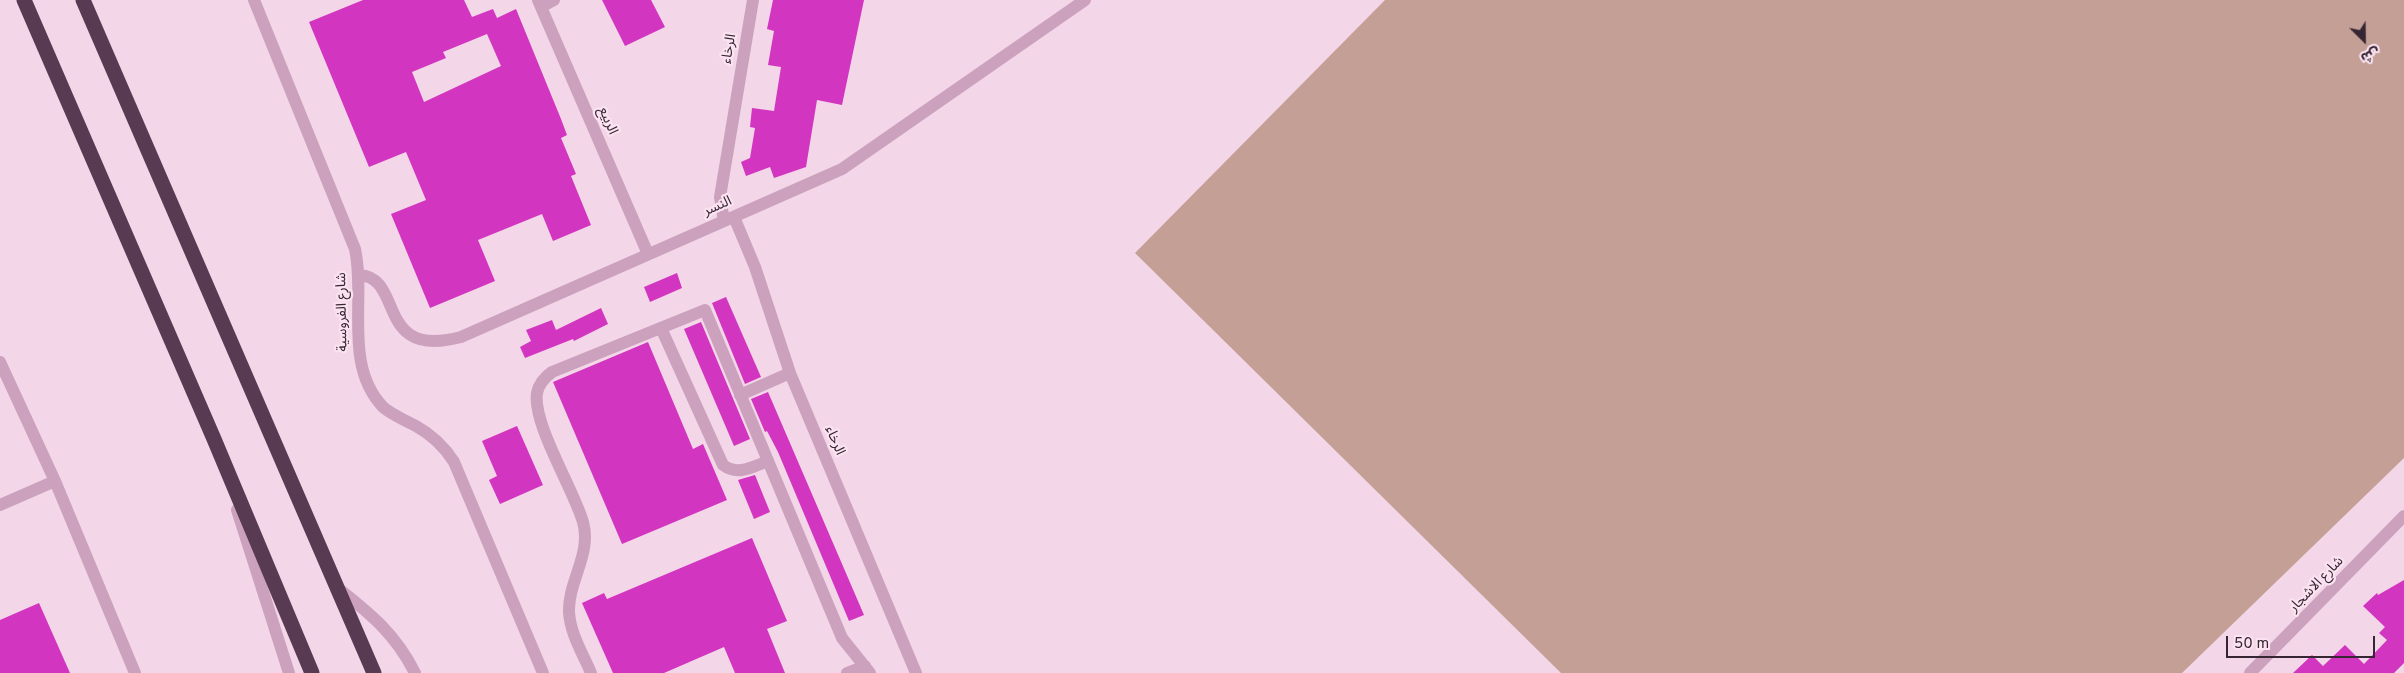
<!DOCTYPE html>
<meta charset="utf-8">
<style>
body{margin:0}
#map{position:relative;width:2404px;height:673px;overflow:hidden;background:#f3d6e7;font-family:Overpass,"Noto Sans Arabic",sans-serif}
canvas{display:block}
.north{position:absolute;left:2339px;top:15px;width:50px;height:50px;-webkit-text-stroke:4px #fbe3f1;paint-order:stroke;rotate:157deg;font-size:14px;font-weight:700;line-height:20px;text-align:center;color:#362532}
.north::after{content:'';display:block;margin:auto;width:18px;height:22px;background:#362532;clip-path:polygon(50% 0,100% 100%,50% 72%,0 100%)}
.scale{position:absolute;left:2226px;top:636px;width:149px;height:22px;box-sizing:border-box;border:2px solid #362532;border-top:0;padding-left:6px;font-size:15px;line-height:18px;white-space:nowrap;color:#362532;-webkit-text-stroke:4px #fbe3f1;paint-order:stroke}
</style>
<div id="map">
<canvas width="2404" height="673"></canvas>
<div class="north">ش</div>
<div class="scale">50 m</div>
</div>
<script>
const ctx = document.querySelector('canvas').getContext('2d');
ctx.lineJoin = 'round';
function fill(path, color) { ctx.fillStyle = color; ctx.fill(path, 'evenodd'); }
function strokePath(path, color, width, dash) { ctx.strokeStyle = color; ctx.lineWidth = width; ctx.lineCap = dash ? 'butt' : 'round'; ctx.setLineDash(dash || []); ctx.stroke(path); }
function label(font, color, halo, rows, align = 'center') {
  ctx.font = font + ' Overpass,"Noto Sans Arabic",sans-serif'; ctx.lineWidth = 4.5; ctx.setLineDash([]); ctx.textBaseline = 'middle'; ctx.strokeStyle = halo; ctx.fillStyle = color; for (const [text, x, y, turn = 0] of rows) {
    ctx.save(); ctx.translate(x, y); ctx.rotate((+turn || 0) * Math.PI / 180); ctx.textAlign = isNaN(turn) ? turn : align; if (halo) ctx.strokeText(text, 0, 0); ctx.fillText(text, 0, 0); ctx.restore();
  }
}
fill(new Path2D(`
 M1385,0h1019v458l-222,215h-621l-426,-420z`), '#c39f95');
fill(new Path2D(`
 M363,0h101l8,17 21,-8 4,9 19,-9 45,110 6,16 -6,3 15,36 -5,2 20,49 -38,16 -11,-27 -64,26 17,41 -65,27 -39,-94 35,-14 -20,-48 -37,15 -60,-145zM487,34l14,32 -77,36 -12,-30 34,-14 -3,-6z
 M602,0h49l14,27 -40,19z
 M773,0h91l-22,105 -25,-5 -11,67 -32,11 -4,-11 -24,9 -5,-14 9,-4 5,-30 -5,-1 2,-19 22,3 7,-44 -13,-2 6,-34 -7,-2z
 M677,273l5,15 -32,14 -6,-15z
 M726,297l35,80 -16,7 -33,-81z
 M601,308l7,16 -34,17 -1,-2 -48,19 -5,-11 11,-6 -5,-11 26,-10 4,10z
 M701,322l49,117 -16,7 -50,-117z
 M648,342l45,107 10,-5 24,56 -105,44 -69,-162z
 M768,392l96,223 -15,6 -71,-169 -11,-21 -2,1 -14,-33z
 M517,426l26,59 -43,19 -11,-24 8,-4 -15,-35z
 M755,475l15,37 -16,7 -16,-39z
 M752,538l35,83 -20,8 18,44h-50l-11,-26 -60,26h-51l-31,-70 22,-10 3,6z
 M2404,580v83l-10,10h-101l19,-18 11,11 22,-21 19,19 23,-24 -8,-7 6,-6 -22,-21 14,-13 1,2z
 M39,603l31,70h-70v-53z`), '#d235bf');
strokePath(new Path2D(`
 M254,0l101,249c11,51 -12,116 28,158 9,8 22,13 33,19 16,9 28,20 38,36l89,211
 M538,0l110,254
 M541,7l13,-7
 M734,217l21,50 35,106 126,300
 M724,221l-4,-24 33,-197
 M359,275c46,2 15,85 102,62l381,-168 243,-169
 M661,328l62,137c15,11 29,2 45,-4
 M0,362l55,119 80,192
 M740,395l50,-22
 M0,505l55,-24
 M237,510l52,163
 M339,589c33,26 57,46 76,84
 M591,673c-8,-19 -21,-40 -22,-61 -1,-31 23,-58 14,-90 -9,-32 -51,-99 -46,-129 2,-10 8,-16 15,-21l153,-62 137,328 28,35
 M847,673l18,-7
 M2250,673l154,-157`), '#cca1be', 12);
strokePath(new Path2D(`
 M24,0l190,439 98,234
 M83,0l291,673`), '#583b52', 15);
label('14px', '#362532', '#fbe3f1', [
 ["الرخاء",730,49,-80],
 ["الربيع",607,121,67],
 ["النسر",718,207,-24],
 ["شارع الفروسية",343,312,-91],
 ["الرخاء",834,441,67],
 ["شارع الاشجار",2317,585,-46]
]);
</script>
